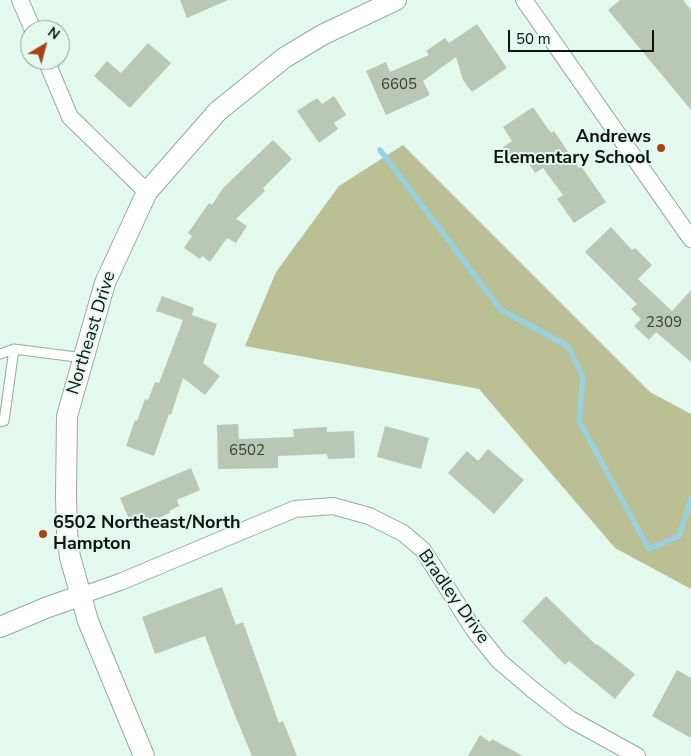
<!DOCTYPE html>
<style>
body{margin:0}
#map{position:relative;width:691px;height:756px;overflow:hidden;background:#e3f9ed;font-family:"Nunito Sans",sans-serif}
canvas{display:block}
.north{position:absolute;left:20px;top:20px;width:50px;height:50px;box-sizing:border-box;background:#e3f9ed;border:1px solid #8d9d95;border-radius:50%;rotate:37deg;font-size:14px;font-weight:700;line-height:20px;text-align:center;color:#0c1310}
.north::after{content:'';display:block;margin:auto;width:18px;height:22px;background:#a9421b;clip-path:polygon(50% 0,100% 100%,50% 72%,0 100%)}
.scale{position:absolute;left:508px;top:30px;width:146px;height:22px;box-sizing:border-box;border:2px solid #0c1310;border-top:0;padding-left:6px;font-size:15px;line-height:18px;white-space:nowrap;color:#0c1310;-webkit-text-stroke:4px #e3f9ed;paint-order:stroke}
</style>
<div id="map">
<canvas width="691" height="756"></canvas>
<div class="north">N</div>
<div class="scale">50 m</div>
</div>
<script>
const ctx = document.querySelector('canvas').getContext('2d');
ctx.lineJoin = 'round';
function fill(path, color) { ctx.fillStyle = color; ctx.fill(path, 'evenodd'); }
function strokePath(path, color, width, dash) { ctx.strokeStyle = color; ctx.lineWidth = width; ctx.lineCap = dash ? 'butt' : 'round'; ctx.setLineDash(dash || []); ctx.stroke(path); }
function label(font, color, halo, rows, align = 'center') {
  ctx.font = font + ' "Nunito Sans",sans-serif'; ctx.lineWidth = 4; ctx.setLineDash([]); ctx.textBaseline = 'middle'; ctx.strokeStyle = halo; ctx.fillStyle = color; for (const [text, x, y, turn = 0] of rows) {
    ctx.save(); ctx.translate(x, y); ctx.rotate((+turn || 0) * Math.PI / 180); ctx.textAlign = isNaN(turn) ? turn : align; if (halo) ctx.strokeText(text, 0, 0); ctx.fillText(text, 0, 0); ctx.restore();
  }
}
fill(new Path2D(`
 M403,145l247,247 41,22v175l-76,-41 -136,-159 -234,-43 31,-74 63,-86z`), '#bac094');
strokePath(new Path2D(`
 M380,150l121,160 67,36 15,31 -4,44 70,128 30,-13 12,-37`), '#99d1dd', 5.5);
fill(new Path2D(`
 M180,0h48l-41,18z
 M620,0h63l8,10v100l-83,-100z
 M477,24l30,44 -35,24 -9,-12 -7,-23 -33,24 7,14 -44,20 -20,-44 20,-9 4,10 39,-17 -3,-4 19,-13 4,5z
 M148,43l23,20 -41,45 -36,-32 13,-15 14,12z
 M334,96l12,19 -12,8 4,6 -19,14 -22,-32 20,-13 5,6z
 M533,107l18,26 3,-2 25,37 2,-2 25,36 -32,21 -17,-24 6,-4 -20,-27 -8,5 -12,-18 -10,7 -10,-15 9,-6 -9,-14z
 M273,140l19,19 -29,29 2,3 -29,28 11,7 -11,17 -9,-5 -17,24 -8,-6 -2,3 -16,-11 8,-12 -4,-3 21,-30 3,2 11,-17z
 M611,227l21,23 3,-2 17,17 -14,14 34,32 19,-21v72l-35,-30 -7,8 -15,-14 7,-7 -10,-10 6,-5 -52,-52z
 M162,296l32,12 -2,7 25,9 -14,39 17,13 -15,19 -22,-17 -12,37 -2,-1 -15,42 -28,-10 9,-26 2,1 8,-22 3,1 7,-18 4,1 24,-63 -27,-9z
 M238,424l1,15 55,-2 -1,-8 34,-2v5l27,-1 1,27 -27,1 -1,-5 -49,2v12l-60,1 -1,-44z
 M385,426l44,12 -8,31 -44,-12z
 M488,449l36,31 -30,34 -46,-41 19,-22 11,10z
 M191,468l9,22 -23,10 2,6 -10,5 1,2 -23,10 -2,-3 -13,6 -12,-28z
 M222,587l14,38 7,-3 36,101 4,-2 14,35h-45l-20,-48 -27,-72 -50,18 -13,-37z
 M546,596l50,49 1,-1 38,30 -20,25 -46,-38 -4,4 -43,-44z
 M677,670l14,8v60l-39,-22z
 M480,735l10,7 2,-3 31,17h-55z`), '#bac7b7');
const service = new Path2D(`
 M0,354l14,-5 70,9
 M0,422l4,-1 10,-72`);
const minor = new Path2D(`
 M20,0l13,30
 M524,0l167,239
 M46,60l24,57 77,75
 M80,596l40,-14 175,-73 38,-3 36,10 34,17 20,17 51,80 25,31 34,29 37,29 67,37`);
const tertiary = new Path2D(`
 M0,627l48,-20 32,-11
 M144,756l-56,-135 -18,-64 -3,-24 -1,-37 1,-80 38,-133 42,-91 71,-81 66,-53 38,-23 74,-35`);
strokePath(service, '#96aaa0', 11);
strokePath(minor, '#96aaa0', 18);
strokePath(tertiary, '#96aaa0', 22);
strokePath(service, '#fff', 9);
strokePath(minor, '#fff', 16);
strokePath(tertiary, '#fff', 20);
for (const [x, y, r, color] of [
 [661,148,5,"#a9421b"],
 [43,534,5,"#a9421b"]
]) { const dot = new Path2D(); dot.arc(x, y, r, 0, 2 * Math.PI); ctx.fillStyle = color; ctx.fill(dot); strokePath(dot, '#e3f9ed', 2); }
label('15px', '#38403a', null, [
 ["6605",399,85],
 ["2309",664,323],
 ["6502",247,451]
]);
label('bold 18px', '#0c1310', '#e3f9ed', [
 ["Andrews",651,138],
 ["Elementary School",651,159],
 ["6502 Northeast/North",53,524,"left"],
 ["Hampton",53,545,"left"]
], 'right');
label('18px', '#0c1310', '#e3f9ed', [
 ["Northeast Drive",92,333,-73],
 ["Bradley Drive",453,597,55]
]);
</script>
